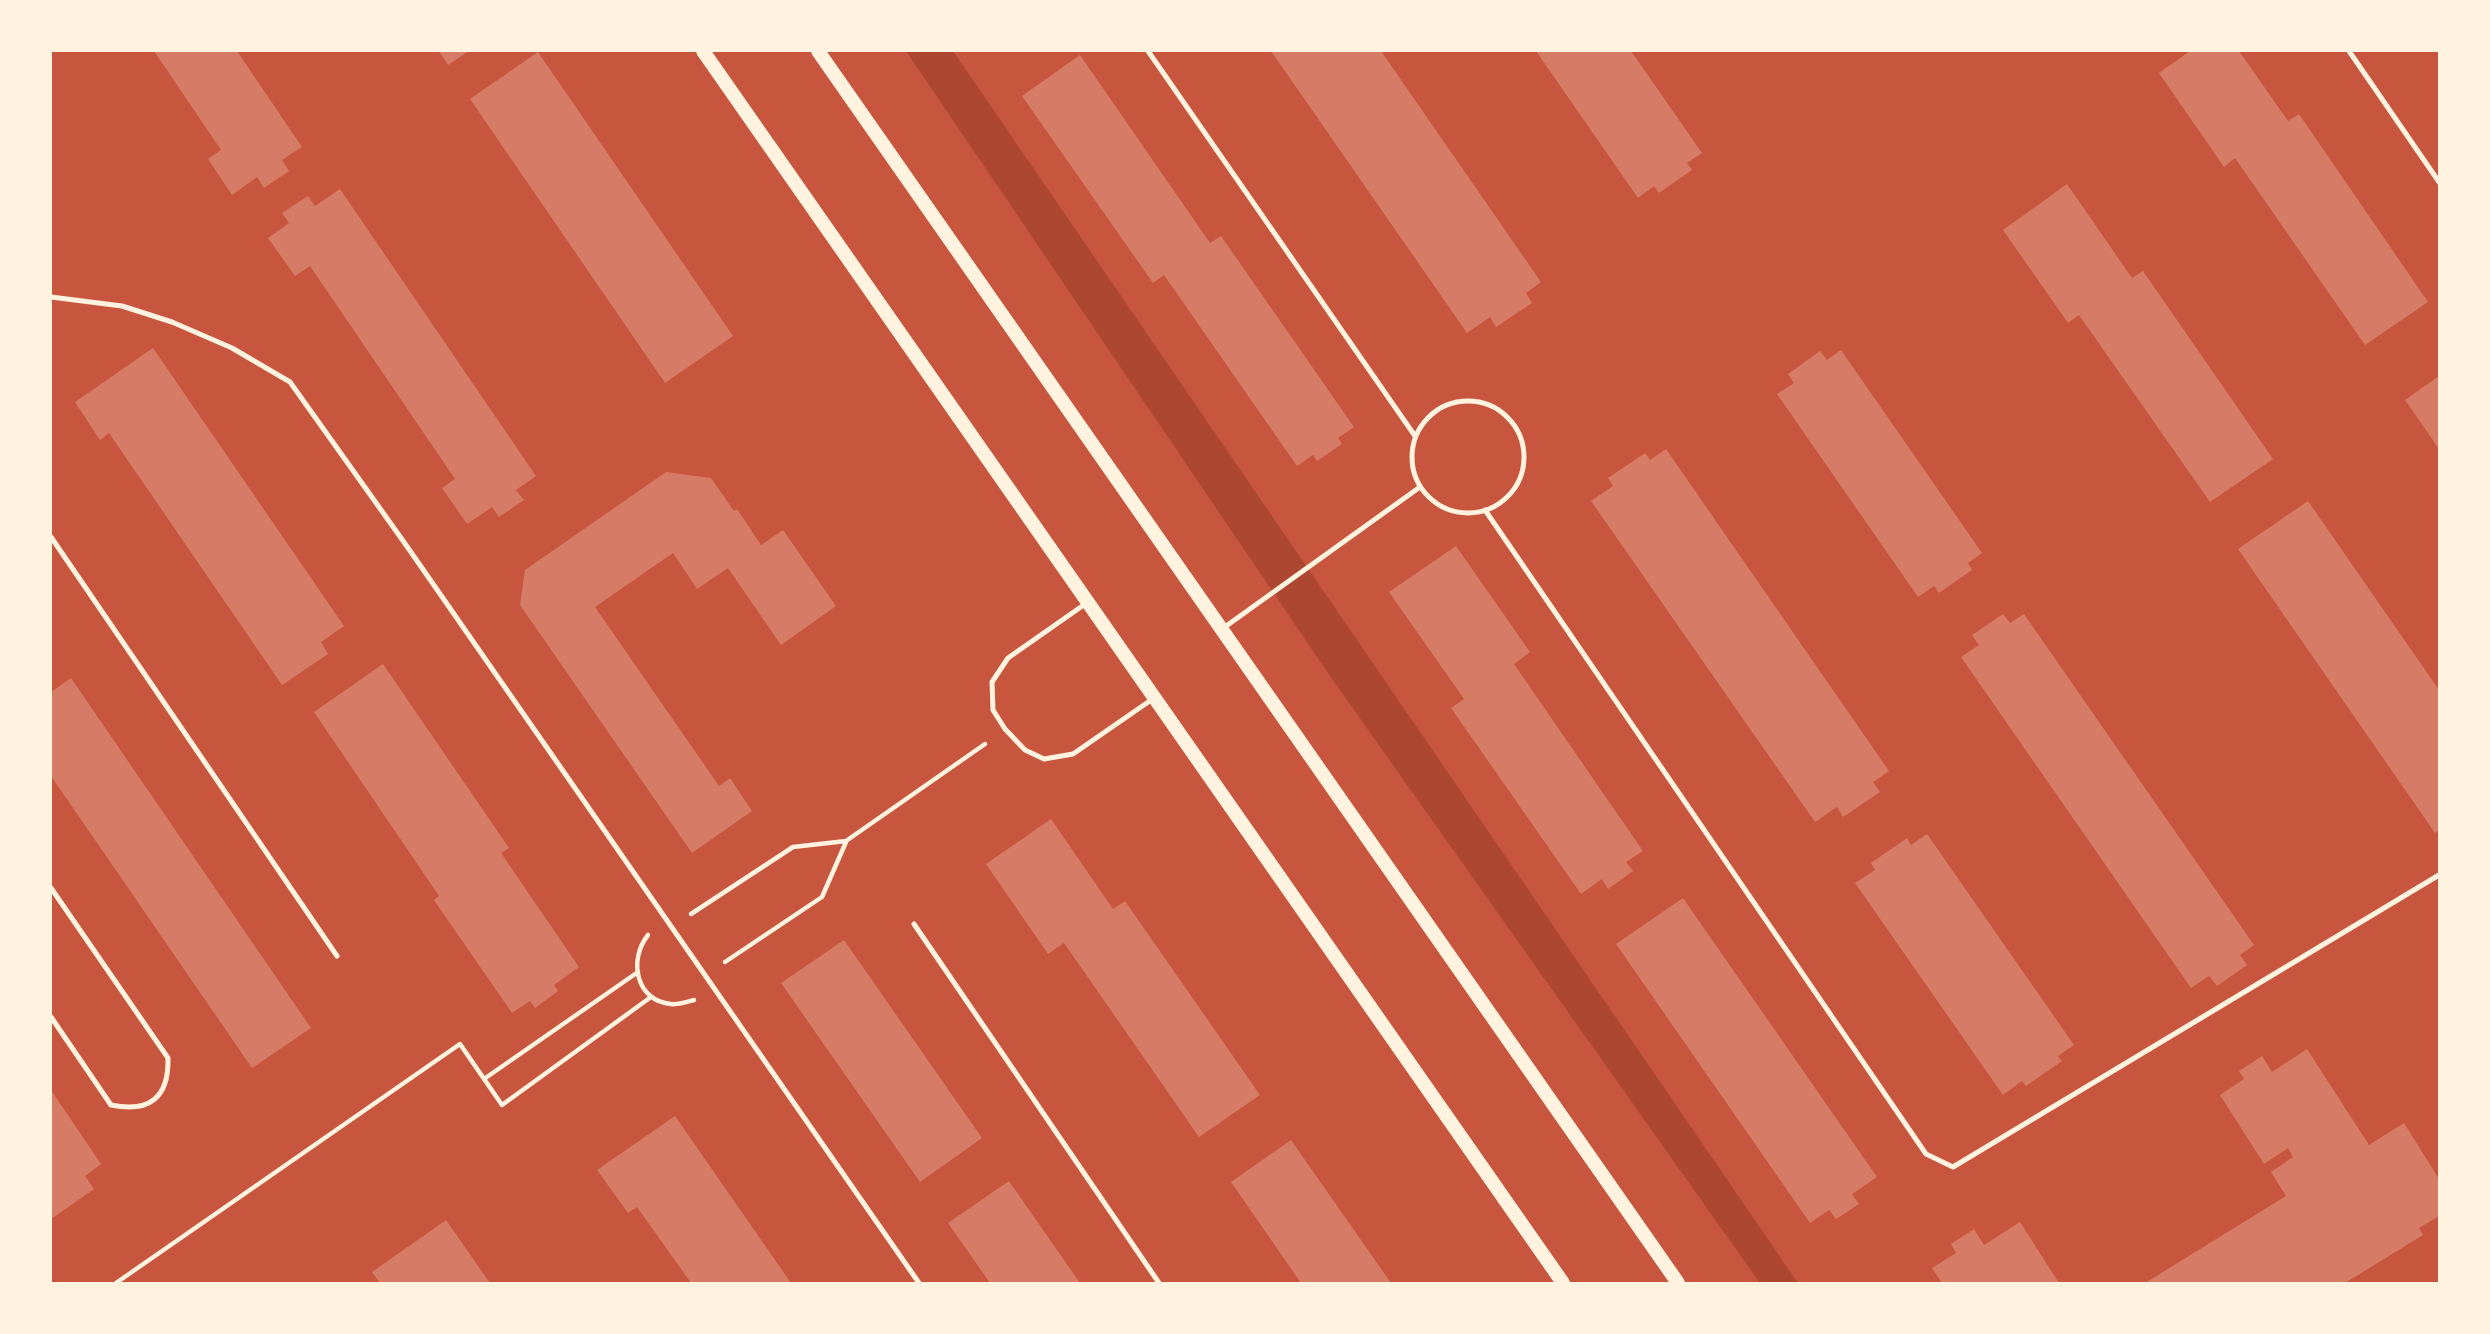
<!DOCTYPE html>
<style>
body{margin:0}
#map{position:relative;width:2490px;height:1334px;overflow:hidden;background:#c8553d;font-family:"Alegreya Sans",sans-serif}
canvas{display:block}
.frame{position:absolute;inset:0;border:52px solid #fff3e0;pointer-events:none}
</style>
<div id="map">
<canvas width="2490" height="1334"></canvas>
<div class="frame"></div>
</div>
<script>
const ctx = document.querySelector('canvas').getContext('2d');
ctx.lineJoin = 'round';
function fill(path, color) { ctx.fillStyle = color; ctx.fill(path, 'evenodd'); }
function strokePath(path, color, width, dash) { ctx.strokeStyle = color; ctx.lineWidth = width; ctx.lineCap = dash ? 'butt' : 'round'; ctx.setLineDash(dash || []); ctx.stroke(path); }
fill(new Path2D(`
 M906,51h47l845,1232h-38l-430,-607z`), '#ae4732');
fill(new Path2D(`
 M154,51h83l65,96 -20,13 7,11 -25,17 -7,-11 -25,18 -24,-36 13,-9z
 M439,51h30l-21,14z
 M1271,51h110l160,231 -15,11 6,10 -36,24 -6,-10 -23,16z
 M1536,51h95l71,102 -15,10 5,7 -33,23 -5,-7 -16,12z
 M2190,51h49l49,70 11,-7 129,188 -63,43 -130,-187 -11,9 -65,-94z
 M538,52l195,284 -68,47 -195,-284z
 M1080,55l130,188 11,-7 133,191 -16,11 4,6 -25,17 -4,-6 -16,11 -133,-191 -11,8 -131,-187z
 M2067,184l65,94 11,-7 130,188 -63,43 -131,-187 -11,8 -65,-93z
 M340,189l196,287 -20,14 8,10 -25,17 -7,-10 -25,17 -25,-36 13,-9 -145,-213 -15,10 -27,-38 21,-15 -7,-10 26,-17 7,10z
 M153,348l191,278 -23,16 7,12 -46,31 -173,-252 -9,7 -25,-38z
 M1841,350l141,203 -14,10 4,7 -33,23 -5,-7 -16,11 -141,-203 17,-11 -6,-9 32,-23 7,9z
 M2439,376v73l-34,-49z
 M1666,449l223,322 -16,11 7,10 -37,25 -6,-10 -22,15 -224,-321 22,-15 -5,-8 37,-25 5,7z
 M666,472l45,6 23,33 3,-2 24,36 22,-15 53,76 -55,39 -53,-77 -31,21 -24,-36 -78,54 124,179 11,-8 22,33 -60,42 -172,-248 5,-35z
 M2308,501l131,189v140l-4,3 -197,-284z
 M1456,546l74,106 -16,12 129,187 -17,11 7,9 -25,18 -6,-10 -21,15 -130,-186 13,-9 -75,-107z
 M2003,614l7,9 14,-9 230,331 -14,10 7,10 -30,21 -8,-10 -18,12 -230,-331 18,-12 -7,-10z
 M383,664l126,184 -8,5 78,114 -25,18 4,6 -23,17 -5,-7 -18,12 -78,-113 5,-4 -125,-184z
 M71,678l240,350 -59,40 -201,-292v-84z
 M1051,819l62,90 12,-8 135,194 -61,42 -135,-194 -16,11 -62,-90z
 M1927,834l147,211 -16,11 4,5 -36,25 -4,-5 -19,14 -148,-212 20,-13 -4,-7 36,-25 4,7z
 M1683,898l194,279 -25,17 7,10 -23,15 -7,-9 -19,13 -194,-279z
 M844,940l138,198 -62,44 -139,-199z
 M2307,1049l62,96 35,-22 35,56v37l-20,12 4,7 -78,48h-200l141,-87 -15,-24 22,-15 -5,-9 -24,16 -44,-69 24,-16 -5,-8 23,-15 10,16z
 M51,1090l50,74 -16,12 9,13 -43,30z
 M675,1116l116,167h-100l-54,-76 -9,6 -31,-43z
 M1291,1140l100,143h-90l-70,-101z
 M1009,1181l71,102h-90l-42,-60z
 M446,1220l44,63h-110l-8,-11z
 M2020,1222l39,61h-117l-10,-15 24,-15 -5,-9 23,-15 10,16z`), '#d67c66');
strokePath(new Path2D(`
 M691,914l102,-67 53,-6 139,-97
 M648,935c-20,25 -12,66 23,69 7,1 16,-2 23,-4
 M725,962l97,-65 24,-55
 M484,1079l154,-107
 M116,1283l344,-239 42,61 149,-108`), '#fff3e0', 4.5);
strokePath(new Path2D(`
 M1148,51l267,385
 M2349,51l90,131
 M51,297l71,9 50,16 60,26 58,34 116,163 513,738
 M1412 457a56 56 0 1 1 112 0a56 56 0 1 1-112 0Z
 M1485,510l441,644 27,13 486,-292
 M51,537l286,419
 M1088,602l-80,56 -16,24 1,28 12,19 20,21 19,9 29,-5 81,-56
 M1222,629l198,-142
 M51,888l117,170c1,40 -19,55 -57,47l-60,-88
 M914,924l245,359`), '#fff3e0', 5);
strokePath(new Path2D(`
 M703,51l860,1232
 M818,51l860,1232`), '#fff3e0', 14);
</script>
